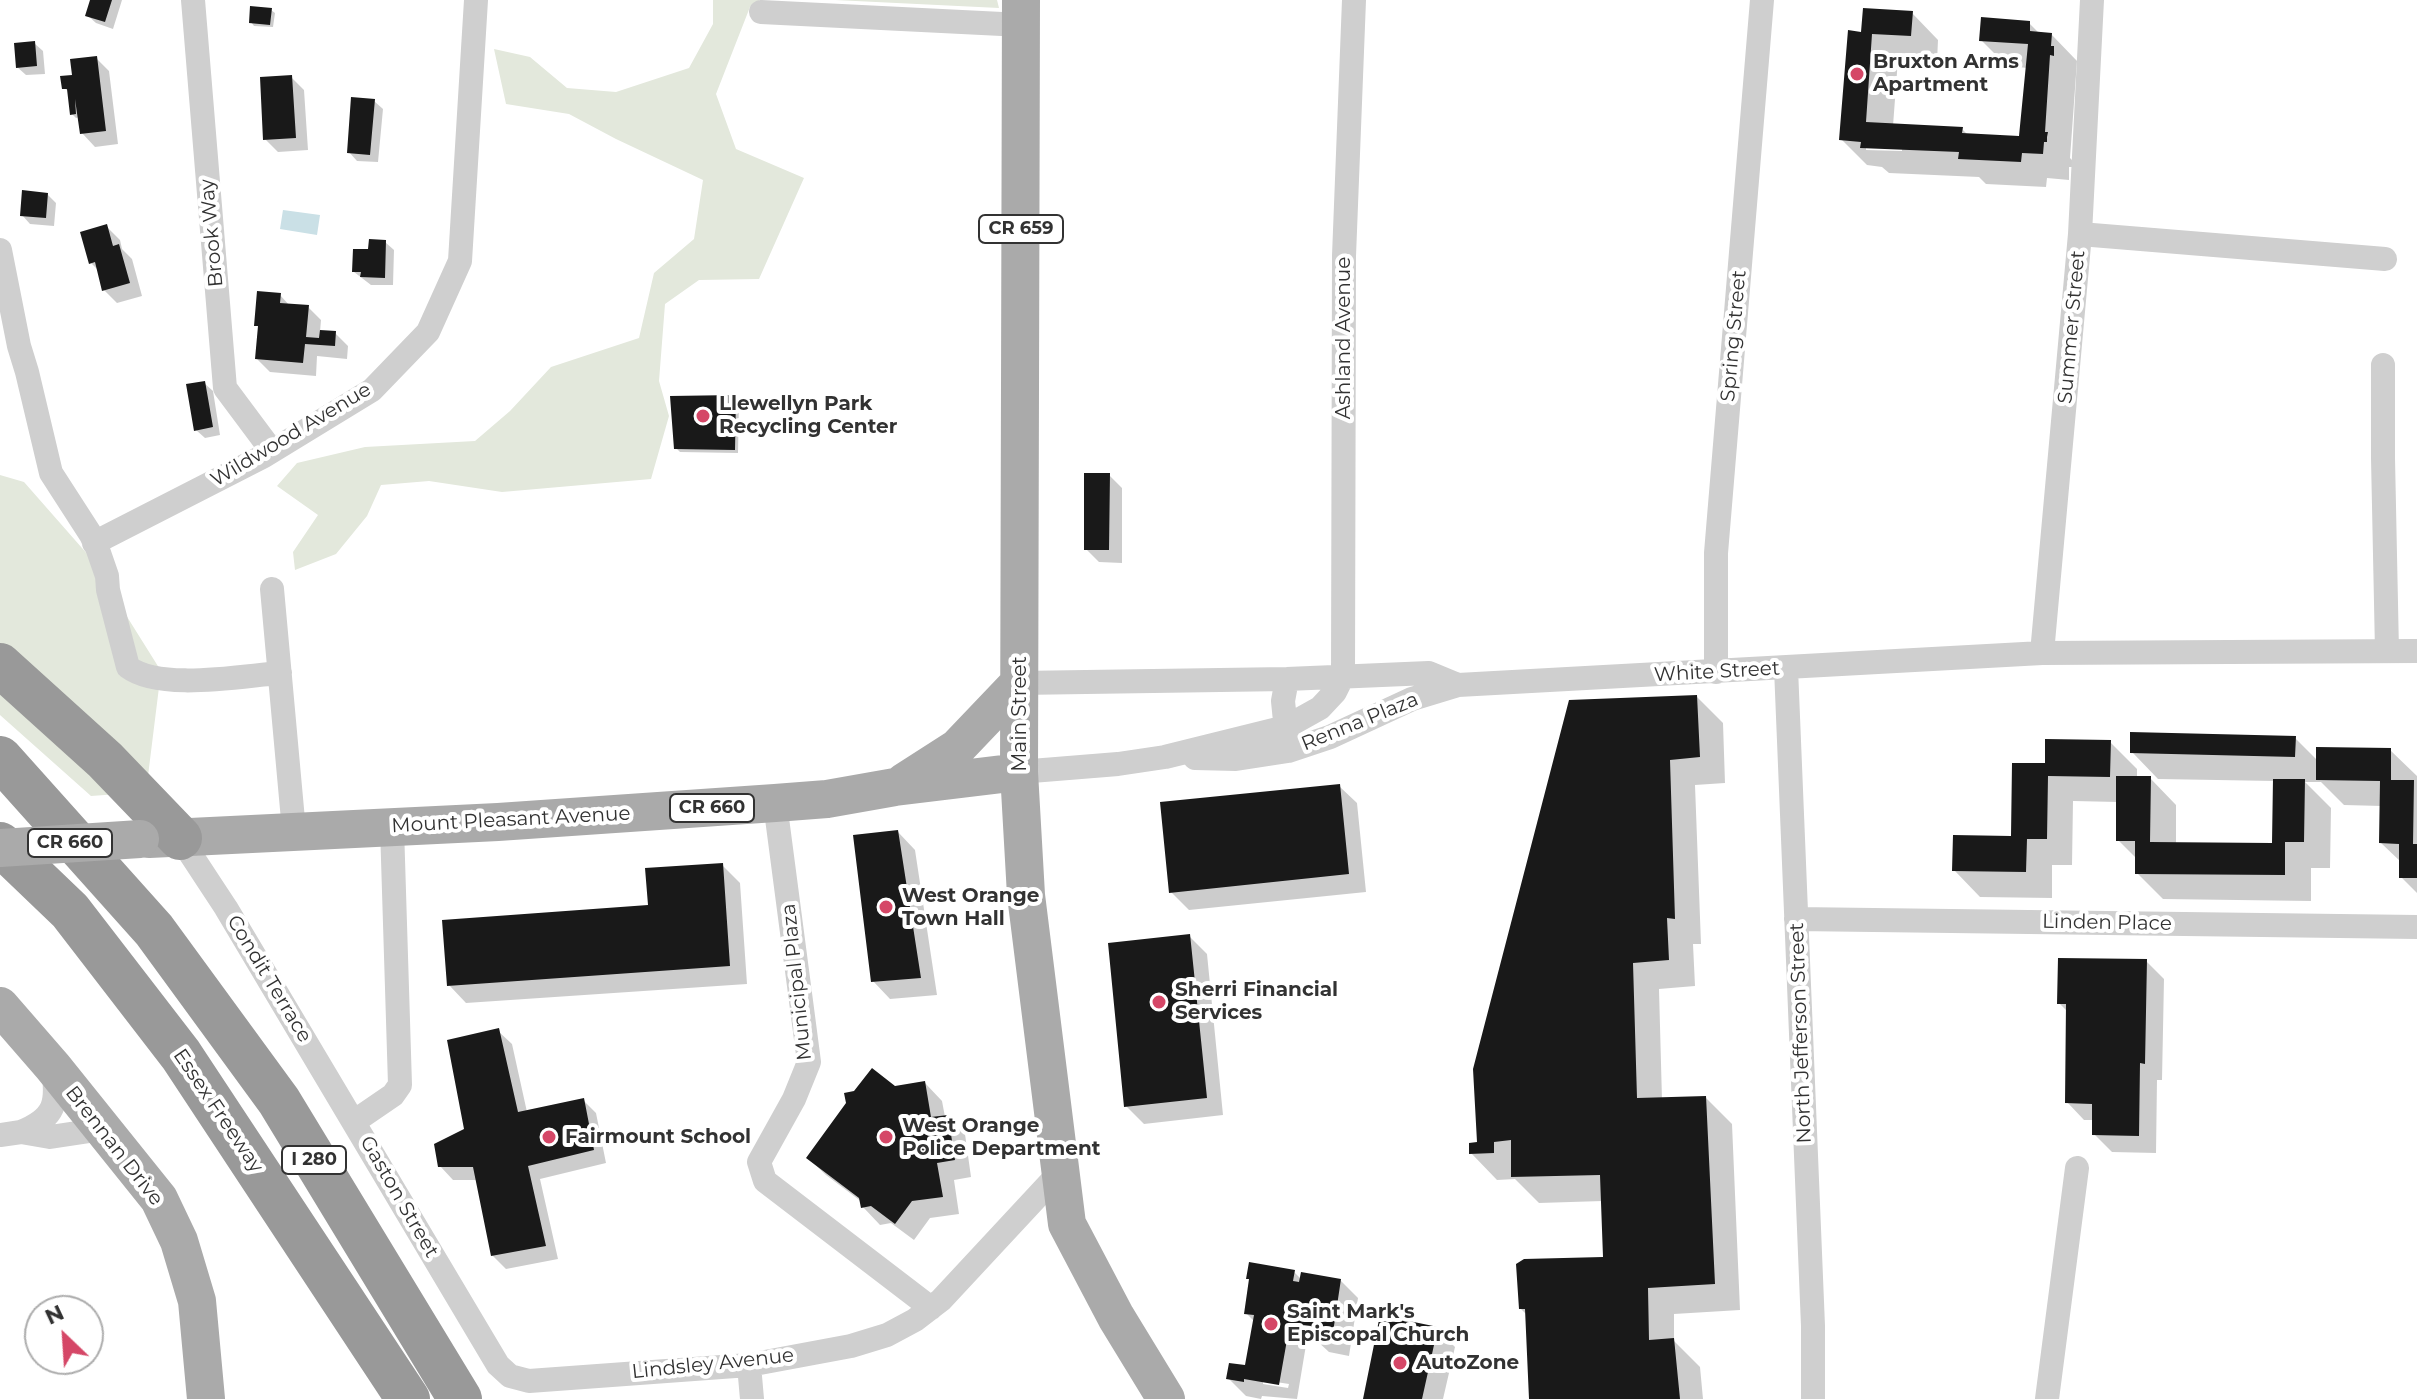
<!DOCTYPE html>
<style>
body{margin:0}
#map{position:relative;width:2417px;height:1399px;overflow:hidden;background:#fff;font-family:Montserrat,sans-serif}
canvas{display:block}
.north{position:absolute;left:24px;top:1295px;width:80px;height:80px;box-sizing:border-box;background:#fff;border:2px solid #adadad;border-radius:50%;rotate:335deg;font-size:22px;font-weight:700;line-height:32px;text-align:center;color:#323232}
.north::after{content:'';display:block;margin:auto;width:28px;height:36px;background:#d54767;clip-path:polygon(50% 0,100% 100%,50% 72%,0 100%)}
</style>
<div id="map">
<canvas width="2417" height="1399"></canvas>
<div class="north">N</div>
</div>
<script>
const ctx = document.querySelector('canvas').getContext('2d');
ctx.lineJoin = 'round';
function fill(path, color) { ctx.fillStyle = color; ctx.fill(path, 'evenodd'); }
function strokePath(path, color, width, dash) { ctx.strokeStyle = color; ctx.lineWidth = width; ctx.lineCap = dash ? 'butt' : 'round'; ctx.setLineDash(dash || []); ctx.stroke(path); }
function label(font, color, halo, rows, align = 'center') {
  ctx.font = font + ' Montserrat,sans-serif'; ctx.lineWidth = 8; ctx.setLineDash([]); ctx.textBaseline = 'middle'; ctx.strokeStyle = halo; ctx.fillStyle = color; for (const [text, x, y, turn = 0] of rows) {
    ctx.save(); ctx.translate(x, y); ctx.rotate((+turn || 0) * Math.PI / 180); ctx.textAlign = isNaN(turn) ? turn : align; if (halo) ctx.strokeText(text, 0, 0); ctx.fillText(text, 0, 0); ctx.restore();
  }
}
fill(new Path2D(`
 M713,0h47l-10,7 -34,87 20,55 68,29 -45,101 -60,1 -34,24 -6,77 10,35 -18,63 -149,13 -73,-11 -48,4 -14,31 -31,38 -41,16 -2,-18 25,-37 -41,-29 20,-23 68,-16 110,-6 35,-30 41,-44 88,-29 15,-65 40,-34 9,-59 -87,-41 -47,-25 -63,-10 -12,-55 36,8 37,31 49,4 73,-24 24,-44z
 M835,0h162l2,8z
 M0,475l24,7 65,74 72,115 -15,121 -55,4 -91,-81z`), '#e3e8dc');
fill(new Path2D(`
 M283,210l37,5 -3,20 -37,-6z`), '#cae0e6');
fill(new Path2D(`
 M92,0h30l-9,29 -17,-6 -9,-8z
 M271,10l4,3 -2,14 -19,-1 -3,-4z
 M1912,13l26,27 -1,22 -39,-3 -5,67 69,3 6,6 53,3 7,-70 -21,-2 -26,-26 48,-17 11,11h11l26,27 -7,97 3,3v6h-4v13l-22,-2 -1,9 -60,-3 -7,-7 -90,-4 -7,-6 -15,-2 -26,-26 22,-105zM1866,146l36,2v3l-36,-1z
 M34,43l9,8 2,23 -19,1 -9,-8z
 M96,58l13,13 9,73 -23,3 -13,-14 -2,-16 -4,1 -4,-4 -2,-22 -6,-4 7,-11z
 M291,77l13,13 4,60 -30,2 -13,-13z
 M374,101l9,8 -5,53 -21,-1 -8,-9z
 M47,194l9,9 -2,23 -24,-2 -8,-9z
 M106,226l14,14 2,9 10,10 10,37 -25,7 -13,-13 -5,-19 -8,-8z
 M385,242l9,8 -1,35h-22l-17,-13 16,-21z
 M280,295l10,11 18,1 13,13 -1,12 15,1 13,13 -1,13 -30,-3 -1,20 -46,-4 -13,-13 3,-31 -4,-3z
 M204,383l9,8 7,44 -15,3 -9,-8z
 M735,397l4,3 -1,53 -58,-1 -4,-4z
 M1109,475l13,13v75l-23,-1 -13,-13z
 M1697,697l26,26 2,60 -30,2 6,159h-8l2,42 -36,3 3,111 44,-2 26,26 8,186 -66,4v27l26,26 3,32h-172l-4,-84 -7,-7 85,-49 -2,-58 -64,2 -24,-24 -18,1 -26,-27 8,-9z
 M2295,738l23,23 72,-11 27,26v117l-16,-16v-15l-20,-19 1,-37 -38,-1 -23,-23h-16l26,26 -1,60h-19v33l-148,-2 -26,-26v-14l-19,-19v-38l-45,-1 -1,64h-20v33l-72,-1 -26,-27 58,-32 35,-73 63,-23 27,27v9h13l26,27v39l98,1 1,-64 -117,-2 -26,-27z
 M1339,786l18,17 9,89 -177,18 -18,-18z
 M898,832l17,18 22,145 -47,4 -17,-18z
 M722,865l18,18 7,101 -281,19 -17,-18 201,-78z
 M1190,937l17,17 16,161 -79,9 -18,-18z
 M2146,961l18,18 -2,101h-5l-1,73 -44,-1 -18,-18v-14h-10l-17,-18 1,-90 -9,-9z
 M498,1031l14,13 15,68 56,-12 13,13 10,50 -66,16 18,80 -52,10 -14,-14 -14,-75h-25l-13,-14 26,-36z
 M925,1083l17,18 3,16 20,17 6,43 -17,3 5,34 -29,4 -16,22 -23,-17 -11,2 -17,-18 -1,-5 -36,-27 -18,-17 87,-70z
 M1294,1272l8,8 39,1 17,17 -9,58 -20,-4 -12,-11 -10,-2 -10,60 -35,-3 -1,3 -15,-3 -17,-17 18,-11 8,-46 -9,-9zM1263,1380l26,4 -1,4 -25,-4z
 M1437,1329l18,18 -12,52h-78z`), '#0003');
fill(new Path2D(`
 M90,0h22l-7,22 -20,-6z
 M250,6l22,2 -2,17 -21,-2z
 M1863,8l50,3 -2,25 -39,-2 -6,88 97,5 -1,6 57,3 9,-92 -49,-3 2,-24 49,4v10l22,2 -1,13h3v10l-4,-1 -5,77h3l-1,5v5h-3l-1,12 -21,-1 -1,9 -63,-3 1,-7 -99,-4 1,-6 -22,-2 9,-110 13,2z
 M35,41l2,25 -21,2 -2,-25z
 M97,56l9,75 -26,3 -5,-35 1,15 -6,1 -3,-26h-5l-2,-13 12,-1 -2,-16z
 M292,75l4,63 -33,2 -3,-63z
 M351,97l24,2 -5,56 -23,-2z
 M22,190l26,3 -2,25 -26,-2z
 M107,224l6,22 6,-2 11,39 -28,8 -7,-29 -6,2 -9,-32z
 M369,239l17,1 -1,38 -25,-1 1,-5h-9l1,-23h15z
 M257,291l24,2 -1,10 29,2 -3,32 13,1 1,-8 16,1 -1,15 -30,-2 -2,19 -48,-4 3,-33h-4z
 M205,381l8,46 -19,4 -8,-47z
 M736,395l-1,55 -61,-1 -4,-53z
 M1084,473h26l-1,77h-25z
 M1697,695l3,62 -30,3 5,159 -8,-1 2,42 -36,3 4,135 69,-2 9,188 -67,4 1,52 25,-2 6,61h-151l-4,-90h-6l-3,-45 8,-5 79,-2 -3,-82 -89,2v-37l-17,2v11l-25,1v-11l8,-1 -4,-73 96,-369z
 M2130,732l166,4 -1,21 -165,-4z
 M2045,739l66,1 -1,37 -62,-1 -1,63h-20l-1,33 -74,-1 1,-36 58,1 1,-73h33z
 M2316,747l75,1v32h23l-1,64h4v34h-18v-34l-20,-1 1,-62 -64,-1z
 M2116,776h35l-1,66 122,1 1,-64h32l-1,63h-19v33l-150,-1v-33h-19z
 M1340,784l9,90 -180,19 -9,-91z
 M898,830l23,148 -50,4 -18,-147z
 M723,863l7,103 -283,20 -5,-66 206,-15 -3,-37z
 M1190,934l17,164 -83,9 -16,-164z
 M2058,958l89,1 -2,105 -5,-1 -1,73 -47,-1v-31l-27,-1 1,-99h-9z
 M499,1028l19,84 66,-14 10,52 -66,16 18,80 -55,10 -18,-89h-35l-4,-23 30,-15 -17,-89z
 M872,1068l23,18 30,-5 6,36 17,-2 7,45 -18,3 6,34 -31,4 -17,23 -24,-18 -10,2 -2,-10 -53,-40 40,-55 -2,-10 10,-2z
 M1249,1262l46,8 -2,11 6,1 2,-10 40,7 -9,60 -23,-4 2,-9 -21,-3 -11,62 -35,-6v3l-18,-3 3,-16 16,2 9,-50 -10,-1 5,-35h-3z
 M1380,1315l58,12 -16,72h-59z`), '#191919');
strokePath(new Path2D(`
 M193,0l32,388 47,63
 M761,12l261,13
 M2080,234l305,25
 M0,250l19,96 8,26 24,101 40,62 7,15 9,26 1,14 20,77c32,24 112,9 152,6
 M2383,365v93l4,193
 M94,543l170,-87 108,-66 56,-58 32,-71 16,-261
 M272,589l22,242
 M2042,653l38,-419 12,-234
 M1786,668l27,658v73
 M1716,672v-119l46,-553
 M1019,683l268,-4 142,-6 29,12 584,-32 375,-2
 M1287,741l-4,-40 4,-22
 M1195,758l41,1 52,-8 42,-14 82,-38 46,-14
 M1019,772l99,-8 47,-7 121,-30 34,-19 15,-16 8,-16 1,-420 10,-256
 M775,803l34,259 -15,37 -35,63 6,19 166,127
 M180,838l46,70 272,457 12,11 19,5 220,-16 102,-19 36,-11 28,-15 26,-20 120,-129
 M1796,919l621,8
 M355,1121l38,-26 7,-10 -8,-258
 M21,1132c35,-14 37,-30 32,-64
 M0,1135l21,-3 29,5 53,-8
 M749,1365l3,34
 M2047,1399l30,-231`), '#cfcfcf', 24);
strokePath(new Path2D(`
 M1021,0l-2,772 7,123 41,329 49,93 50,82
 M904,782l53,-34 62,-65
 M149,839l349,-17 277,-19 52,-4 68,-12 124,-15
 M0,1006l53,61 106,132 20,42 18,60 9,98`), '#aaa', 38);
strokePath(new Path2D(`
 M0,665l105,95 75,78
 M0,758l154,172 125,171 181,298
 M0,844l70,67 111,144 227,344`), '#999', 44);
strokePath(new Path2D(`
 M0,848l140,-9`), '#aaa', 38);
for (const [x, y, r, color] of [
 [1857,74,8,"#d54767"],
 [703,416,8,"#d54767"],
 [886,907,8,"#d54767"],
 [1159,1002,8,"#d54767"],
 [549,1137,8,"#d54767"],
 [886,1137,8,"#d54767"],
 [1271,1324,8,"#d54767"],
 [1400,1363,8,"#d54767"]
]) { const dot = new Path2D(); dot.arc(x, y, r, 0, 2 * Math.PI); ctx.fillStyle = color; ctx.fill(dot); strokePath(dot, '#fff', 3); }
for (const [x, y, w] of [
 [1021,229,84],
 [712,808,84],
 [70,843,84],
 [314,1160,64]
]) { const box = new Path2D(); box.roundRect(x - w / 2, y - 14, w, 28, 6); ctx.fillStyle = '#fff'; ctx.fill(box); strokePath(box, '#323232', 2); }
label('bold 18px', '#323232', null, [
 ["CR 659",1021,229],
 ["CR 660",712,808],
 ["CR 660",70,843],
 ["I 280",314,1160]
]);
label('bold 20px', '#323232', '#fff', [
 ["Bruxton Arms",1873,62],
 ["Apartment",1873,85],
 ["Llewellyn Park",719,404],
 ["Recycling Center",719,427],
 ["West Orange",902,896],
 ["Town Hall",902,919],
 ["Sherri Financial",1175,990],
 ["Services",1175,1013],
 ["West Orange",902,1126],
 ["Police Department",902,1149],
 ["Fairmount School",565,1137],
 ["Saint Mark's",1287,1312],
 ["Episcopal Church",1287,1335],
 ["AutoZone",1416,1363]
], 'left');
label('20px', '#323232', '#fff', [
 ["Brook Way",212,233,-95],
 ["Summer Street",2072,327,-85],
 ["Spring Street",1734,336,-85],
 ["Ashland Avenue",1344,338,-90],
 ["Wildwood Avenue",291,435,-31],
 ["White Street",1717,672,-3],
 ["Main Street",1020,714,-90],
 ["Renna Plaza",1360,722,-22],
 ["Mount Pleasant Avenue",511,820,-3],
 ["Linden Place",2107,923,1],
 ["Condit Terrace",269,979,59],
 ["Municipal Plaza",797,982,-96],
 ["North Jefferson Street",1801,1033,-92],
 ["Essex Freeway",218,1111,56],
 ["Brennan Drive",114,1146,52],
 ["Gaston Street",399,1197,60],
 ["Lindsley Avenue",713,1364,-6]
]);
</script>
